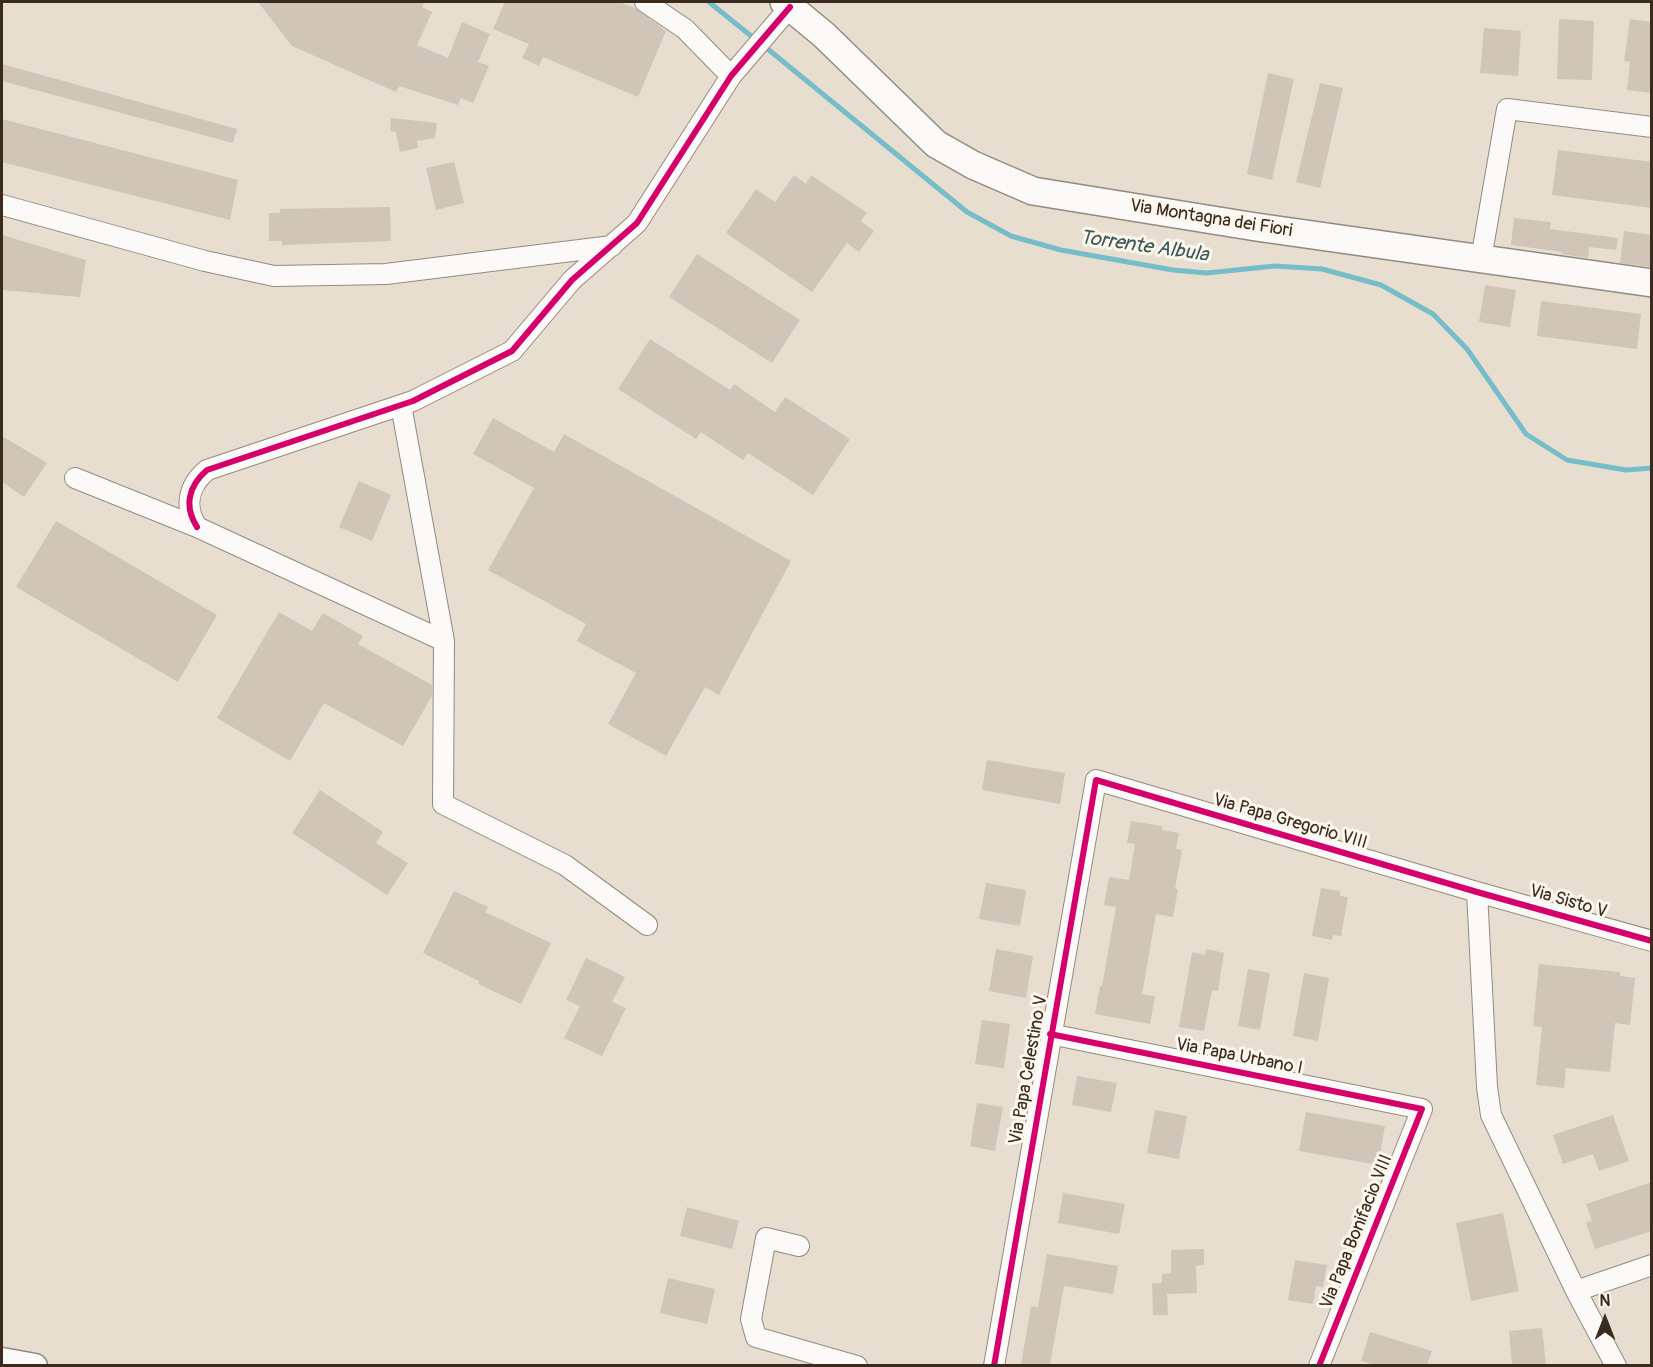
<!DOCTYPE html>
<style>
body{margin:0}
#map{position:relative;width:1653px;height:1367px;overflow:hidden;background:#e8ded0;font-family:Pangolin,sans-serif}
canvas{display:block}
.frame{position:absolute;inset:0;border:3px solid #3b2a1e;pointer-events:none}
.north{position:absolute;left:1575px;top:1289px;width:60px;height:60px;-webkit-text-stroke:4px #fbf7ec;paint-order:stroke;rotate:0deg;font-size:16px;font-weight:700;line-height:24px;text-align:center;color:#3b2a1e}
.north::after{content:'';display:block;margin:auto;width:21px;height:27px;background:#3b2a1e;clip-path:polygon(50% 0,100% 100%,50% 72%,0 100%)}
</style>
<div id="map">
<canvas width="1653" height="1367"></canvas>
<div class="frame"></div>
<div class="north">N</div>
</div>
<script>
const ctx = document.querySelector('canvas').getContext('2d');
ctx.lineJoin = 'round';
function strokePath(path, color, width, dash) { ctx.strokeStyle = color; ctx.lineWidth = width; ctx.lineCap = dash ? 'butt' : 'round'; ctx.setLineDash(dash || []); ctx.stroke(path); }
function fill(path, color) { ctx.fillStyle = color; ctx.fill(path, 'evenodd'); }
function label(font, color, halo, rows, align = 'center') {
  ctx.font = font + ' Pangolin,sans-serif'; ctx.lineWidth = 6; ctx.setLineDash([]); ctx.textBaseline = 'middle'; ctx.strokeStyle = halo; ctx.fillStyle = color; for (const [text, x, y, turn = 0] of rows) {
    ctx.save(); ctx.translate(x, y); ctx.rotate((+turn || 0) * Math.PI / 180); ctx.textAlign = isNaN(turn) ? turn : align; if (halo) ctx.strokeText(text, 0, 0); ctx.fillText(text, 0, 0); ctx.restore();
  }
}
strokePath(new Path2D(`
 M709,2l47,38
 M764,46l203,166 44,24 50,14 112,20 34,3 68,-7 47,3 59,16 52,29 34,35 59,85 41,26 59,10 26,-2`), '#77bcc9', 5);
fill(new Path2D(`
 M258,2h166l-2,5 10,5 -15,33 31,13 14,-36 28,12 -12,28 11,4 -16,37 -12,-5 -3,7 -59,-19 -3,6 -104,-46z
 M505,2h114l16,6 31,23 -28,66 -95,-40 -4,9 -17,-8 7,-14 -36,-15z
 M1559,19l35,2 -2,59 -35,-1z
 M1630,19l22,3v71l-25,-3 3,-28 -6,-1z
 M1484,28l37,3 -3,45 -38,-3z
 M2,64l235,65 -4,14 -231,-62z
 M1268,73l26,6 -22,101 -25,-6z
 M1320,83l23,5 -23,100 -24,-6z
 M391,118l46,5 -2,15 -18,3 1,7 -18,4 -4,-20 -6,-1z
 M2,119l236,61 -8,40 -228,-58z
 M1558,150l94,12v46l-100,-13z
 M454,162l10,41 -28,7 -10,-42z
 M794,175l12,9 5,-9 56,38 -6,8 13,10 -15,21 -12,-9 -35,49 -86,-59 30,-44 19,13z
 M390,207l1,34 -109,4v-4h-13v-28h11v-4z
 M1514,218l37,4 -1,7 68,9 -2,12 -27,-3 -1,11 -27,-4 1,-2 -51,-7z
 M1624,231l28,4v32l-32,-4z
 M2,235l84,25 -6,37 -78,-7z
 M697,254l103,66 -28,43 -103,-66z
 M1485,285l31,5 -6,37 -31,-5z
 M1541,301l100,13 -4,35 -100,-13z
 M650,339l80,51 4,-6 41,28 10,-15 65,42 -37,56 -65,-42 -5,7 -42,-28 -5,7 -78,-50z
 M493,418l61,34 10,-18 227,127 -72,134 -14,-8 -39,69 -58,-32 28,-51 -59,-32 9,-17 -98,-54 46,-82 -61,-34z
 M2,436l45,27 -23,34 -22,-15z
 M359,481l32,14 -19,46 -33,-14z
 M56,521l161,94 -39,67 -162,-95z
 M279,612l33,19 11,-18 40,23 -5,8 74,41v11l-29,50 -79,-43 -34,58 -73,-43z
 M987,760l78,13 -5,31 -78,-14z
 M320,790l63,42 -7,11 32,20 -21,32 -95,-62z
 M1131,821l31,5v4l17,3 -3,16 6,1 -7,39h3l-5,28 -17,-3 -14,80 13,2 -5,28 -55,-10 5,-28h2l14,-79 -12,-2 5,-28 20,3 6,-36 -8,-1z
 M986,883l40,7 -6,36 -41,-7z
 M1321,888l19,3v5l8,1 -7,39 -8,-1 -1,5 -20,-4z
 M454,891l34,16 -3,5 66,31 -30,61 -43,-20 1,-3 -56,-28z
 M996,949l37,7 -7,42 -37,-7z
 M1206,949l18,4 -6,38 -6,-1 -8,41 -25,-4 13,-75 13,3z
 M586,958l39,19 -13,25 14,6 -24,48 -38,-18 16,-32 -14,-6z
 M1539,964l81,8v4l15,2 -5,47 -15,-2 -5,49 -44,-4 -2,20 -28,-3 6,-58 -9,-1z
 M1248,969l22,4 -10,57 -22,-4z
 M1304,973l25,5 -11,63 -25,-5z
 M982,1020l28,4 -6,44 -29,-4z
 M1077,1076l40,7 -6,29 -39,-7z
 M977,1103l26,4 -8,44 -25,-5z
 M1155,1110l32,6 -8,43 -32,-6z
 M1306,1112l79,14 -7,39 -79,-14z
 M1613,1115l16,46 -30,10 -6,-17 -30,10 -10,-29z
 M1652,1182v49l-57,18 -9,-26 6,-2 -6,-17z
 M1063,1193l62,11 -6,30 -61,-11z
 M687,1207l52,14 -7,28 -52,-13z
 M1503,1213l16,78 -48,10 -15,-78z
 M1204,1249v16l-8,1 1,27 -30,1 1,21h-15l-1,-32h10v-9l9,-1v-23z
 M1047,1254l71,12 -5,28 -49,-8 -14,79h-29l10,-59 7,1z
 M1295,1260l32,5 -4,22 -7,-1 -3,18 -25,-4z
 M668,1278l47,11 -8,35 -47,-11z
 M1542,1328l4,37h-34l-3,-34z
 M1370,1332l62,19 -5,14h-52l-14,-4z`), '#d0c5b7');
const minor = new Path2D(`
 M645,2l40,27 46,47
 M2,205l203,56 69,15 112,-2 226,-28
 M1481,259l26,-150 145,18
 M401,405l43,236 -1,163 122,61 82,60
 M75,478l122,49 247,114
 M197,527c-13,-20 -9,-41 10,-57l206,-69 99,-50 60,-71 65,-57 94,-147 59,-69
 M1477,892l10,195 4,28 85,176 40,75
 M1050,1034l372,75 -103,257
 M799,1246l-33,-8 -15,81 5,18 101,29
 M1576,1291l76,-26
 M994,1366l102,-586 381,112 175,49`);
const tertiary = new Path2D(`
 M2,1360l33,6`);
const secondary = new Path2D(`
 M784,2l40,33 112,109 37,21 60,26 223,36 396,56`);
strokePath(minor, '#938a81', 22);
strokePath(tertiary, '#938a81', 27);
strokePath(secondary, '#938a81', 30);
strokePath(minor, '#fcfaf8', 20);
strokePath(tertiary, '#fcfaf8', 24);
strokePath(secondary, '#fcfaf8', 27);
strokePath(new Path2D(`
 M197,527c-13,-20 -9,-41 10,-57l206,-69 99,-50 60,-71 65,-57 94,-147 59,-69
 M1050,1034l372,75 -103,257
 M994,1366l102,-586 381,112 175,49`), '#d6006c', 6);
label('18px', '#3b2a1e', '#fbf7ec', [
 ["Via Montagna dei Fiori",1211,219,9],
 ["Via Papa Gregorio VIII",1290,822,16],
 ["Via Sisto V",1568,902,16],
 ["Via Papa Urbano I",1239,1057,11],
 ["Via Papa Celestino V",1029,1070,-80],
 ["Via Papa Bonifacio VIII",1357,1232,-68]
]);
label('italic 20px', '#3f5859', '#fbf7ec', [
 ["Torrente Albula",1144,247,8]
]);
</script>
